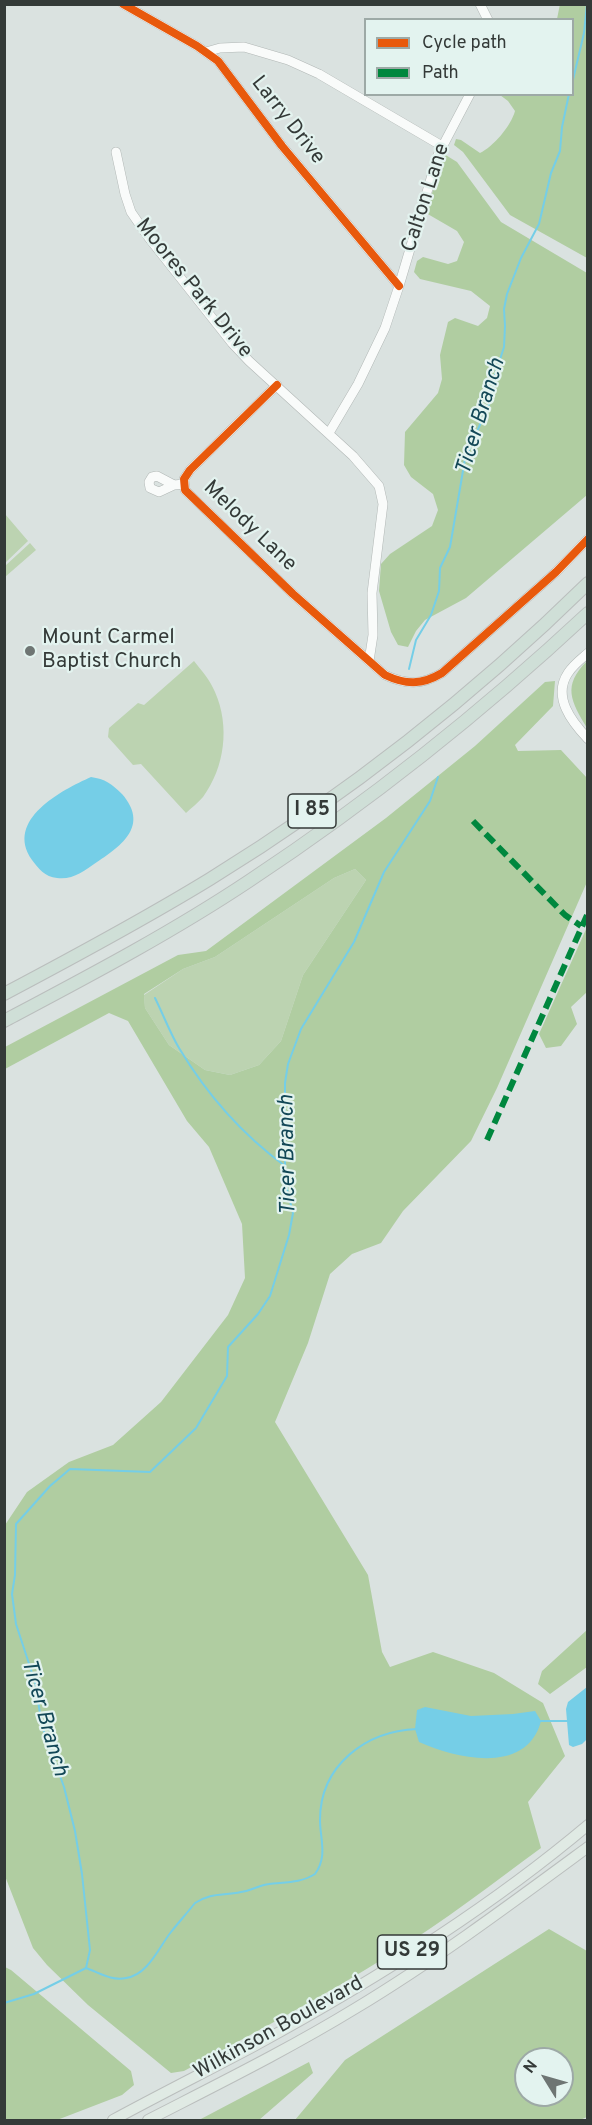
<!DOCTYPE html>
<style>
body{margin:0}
#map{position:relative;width:592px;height:2125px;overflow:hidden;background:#dae2e0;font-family:Overpass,sans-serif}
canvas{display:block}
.frame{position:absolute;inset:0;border:6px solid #343a38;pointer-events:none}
.legend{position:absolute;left:364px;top:18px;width:210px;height:78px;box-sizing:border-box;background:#e3f3ef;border:2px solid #9da9a6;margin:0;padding:8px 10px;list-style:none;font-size:18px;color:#343a38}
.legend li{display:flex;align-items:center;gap:12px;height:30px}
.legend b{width:30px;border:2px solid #9da9a6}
.north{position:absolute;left:514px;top:2047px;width:60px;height:60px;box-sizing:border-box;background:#e3f3ef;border:2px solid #9da9a6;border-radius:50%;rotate:307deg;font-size:16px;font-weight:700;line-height:24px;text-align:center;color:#343a38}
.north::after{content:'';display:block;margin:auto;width:21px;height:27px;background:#6e7573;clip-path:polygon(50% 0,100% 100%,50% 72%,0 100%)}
</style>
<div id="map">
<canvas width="592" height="2125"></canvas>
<div class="frame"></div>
<ul class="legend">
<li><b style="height:8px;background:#e8590c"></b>Cycle path</li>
<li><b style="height:8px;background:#00873e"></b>Path</li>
</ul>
<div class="north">N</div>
</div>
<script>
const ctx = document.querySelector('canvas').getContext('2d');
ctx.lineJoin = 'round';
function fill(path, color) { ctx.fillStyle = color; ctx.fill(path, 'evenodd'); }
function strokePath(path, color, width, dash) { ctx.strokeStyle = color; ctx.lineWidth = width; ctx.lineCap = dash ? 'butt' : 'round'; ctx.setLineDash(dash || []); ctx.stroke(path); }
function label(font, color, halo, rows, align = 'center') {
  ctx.font = font + ' Overpass,sans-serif'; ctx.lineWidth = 4.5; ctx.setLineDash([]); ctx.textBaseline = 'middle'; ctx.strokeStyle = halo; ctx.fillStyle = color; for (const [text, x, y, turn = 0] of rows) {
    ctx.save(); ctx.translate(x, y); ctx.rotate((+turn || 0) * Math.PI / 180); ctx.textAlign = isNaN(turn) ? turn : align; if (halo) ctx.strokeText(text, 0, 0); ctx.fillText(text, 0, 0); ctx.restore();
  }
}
fill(new Path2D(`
 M5,514l23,27 -23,22h-1z
 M30,543l6,7 -31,27v-11z
 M194,661c8,10 16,19 21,31 15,34 10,75 -12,105 -5,6 -12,11 -17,16l-45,-49 -8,1 -25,-28 1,-9 29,-25 6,2z
 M355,869l11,11 -63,95 -22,66 -22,24 -29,10 -25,-5 -36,-25 -24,-37 -1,-13 39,-26 32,-12 119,-79z`), '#bcd3b1');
fill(new Path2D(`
 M560,4l27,1v253l-77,-43 -47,-63 -9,-7 2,-6 5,1 19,13c13,-6 31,-27 35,-42l-7,-10 -8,-6 72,-1v-74l-15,-1z
 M444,154l13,8 44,60 86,51v222l-121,103 -41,22 -9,11 -8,16 -10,-2 -7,-13 -12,-41 2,-27 9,-10 42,-28 6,-16 -5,-16 -22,-17 -7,-12 1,-33 33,-39 4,-14 -2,-24 8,-33 7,-4 23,8 9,-8 3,-12 -19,-15 -51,-12 -6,-7 3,-11 6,-4 25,7 9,-3 7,-19 -7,-11 -31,-18z
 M587,661v67c-16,-27 -25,-42 0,-67z
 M555,681l-2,25 -38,39 3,6 43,-1 26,28v104l-90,206 -26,53 -68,70 -22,32 -29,11 -22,20 -22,69 -33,79 93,153 14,77 8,15 43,-15 61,21 49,30 22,53 -37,46 13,46c-49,36 -98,74 -150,106 -67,42 -137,79 -207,117l-13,2 -83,-68 -41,-40 -14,-17 -28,-72v-351l22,-33 42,-30 44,-17 48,-43 67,-87 17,-37 -3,-54 -33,-77 -22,-26 -59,-100 -19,-8 -104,56v-22l173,-92 28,-4 180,-133 89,-72 70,-64zM355,869l11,11 -63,95 -22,66 -22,24 -29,10 -25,-5 -36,-25 -24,-37 -1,-14 39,-25 32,-12 119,-79z
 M587,927v65l-16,15 6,17 -16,22 -15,2 -7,-14z
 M587,1630v37l-37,27 -12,-10 4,-13z
 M549,1929l38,22v166l-7,3h-285l50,-60zM526,2059h36v36h-36z
 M5,1967l6,3 120,101 3,14 -12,10 -65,25h-52z
 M309,2062l4,11 -54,47h-60z`), '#b0cda1');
fill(new Path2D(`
 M91,777c14,2 21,7 31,17 27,31 1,51 -25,68 -13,9 -24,18 -40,16 -12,-1 -19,-10 -25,-18 -28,-40 30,-70 59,-83z
 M587,1687v52l-5,5 -9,3 -4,-2 -3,-36 2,-7z
 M425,1707l46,9 42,-2 22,-3 6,10c-14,54 -84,38 -122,21l-4,-13 2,-19z`), '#75cee7');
strokePath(new Path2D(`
 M572,84l12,-51 3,-29
 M409,669l7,-29 15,-25 8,-24 1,-23 10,-21 15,-88 28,-64 2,-20 9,-28 1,-21 -1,-17 3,-15 14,-36 18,-34 12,-51 9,-22 2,-24 7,-33
 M155,998c8,16 15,35 24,50 27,45 64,87 106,118
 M540,1721h30
 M86,1968c14,5 25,13 40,10 22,-3 33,-31 45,-46 8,-10 16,-19 24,-29 17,-11 27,-7 46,-11 10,-1 18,-7 28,-8 16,-2 32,-1 46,-10 13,-18 5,-35 5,-54 0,-55 46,-89 97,-91
 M4,2003l30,-9 52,-26 4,-18 -8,-76 -7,-43 -11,-44 -22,-61 -7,-44 -19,-58 -4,-30 3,-19 1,-51 34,-38 20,-17 80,3 46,-44 31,-52 1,-29 30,-33 12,-18 19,-61 4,-22 -7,-28 -1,-19v-83l3,-19 13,-35 53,-87 30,-70 46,-71 8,-24`), '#75cee7', 2);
const minor = new Path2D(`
 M123,4l74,42 21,15 64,85 117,140
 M480,4l8,16
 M206,52l14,-4 24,-1 44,13 31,14 123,72
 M116,152l9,42 6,18 18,26 83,105 17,18 104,95 26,30 4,18 -11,89 1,42 -4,26
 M277,385l-87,85 -6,9 1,11 108,104 92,81c21,10 37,10 57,-2l114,-101 32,-33
 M329,433l29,-49 27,-56 14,-42 39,-131 32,-61
 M174,485l-17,-9 -5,1 -3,5 1,6 9,4 15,-7 10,-1
 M588,653c-7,6 -15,12 -20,20 -16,24 4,49 20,66`);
const major = new Path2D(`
 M113,2120c46,-25 94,-49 141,-74 116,-63 232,-135 334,-221
 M148,2120c70,-36 141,-71 208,-112 81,-49 156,-105 232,-161`);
const highway = new Path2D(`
 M4,994c70,-37 139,-74 206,-115 136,-84 264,-184 378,-296
 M4,1021c83,-44 167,-88 245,-140 121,-80 233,-169 339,-268`);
strokePath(minor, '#b1b7b5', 10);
strokePath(major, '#babebd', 12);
strokePath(highway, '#babebd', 14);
strokePath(minor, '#f9fbfa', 9);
strokePath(major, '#e0eae4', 10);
strokePath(highway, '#cfdfd7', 12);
strokePath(new Path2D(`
 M473,821l92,94 16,11
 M487,1140l101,-227`), '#00873e', 6, [12, 6]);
strokePath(new Path2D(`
 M123,4l74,42 21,15 64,85 117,140
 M277,385l-87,85 -6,9 1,11 108,104 92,81c21,10 37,10 57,-2l114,-101 32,-33`), '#e8590c', 8);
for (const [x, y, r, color] of [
 [30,651,6,"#6e7573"]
]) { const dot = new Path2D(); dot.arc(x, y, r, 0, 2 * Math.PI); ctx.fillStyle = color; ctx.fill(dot); strokePath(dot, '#e3f3ef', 2); }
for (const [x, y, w] of [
 [312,811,48],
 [412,1952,69]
]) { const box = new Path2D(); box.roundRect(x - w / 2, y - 17, w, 34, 4.5); ctx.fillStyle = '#e3f3ef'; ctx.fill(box); strokePath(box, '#343a38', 1.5); }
label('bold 20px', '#343a38', null, [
 ["I 85",312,811],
 ["US 29",412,1952]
]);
label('21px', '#343a38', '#e3f3ef', [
 ["Larry Drive",287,121,52],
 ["Calton Lane",427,198,-72],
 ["Moores Park Drive",193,289,51],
 ["Melody Lane",249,527,44],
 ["Wilkinson Boulevard",279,2029,-29]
]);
label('21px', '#343a38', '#e3f3ef', [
 ["Mount Carmel",42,639],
 ["Baptist Church",42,663]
], 'left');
label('italic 22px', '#124756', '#e3f3ef', [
 ["Ticer Branch",482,417,-73],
 ["Ticer Branch",289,1155,-91],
 ["Ticer Branch",43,1718,74]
]);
</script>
